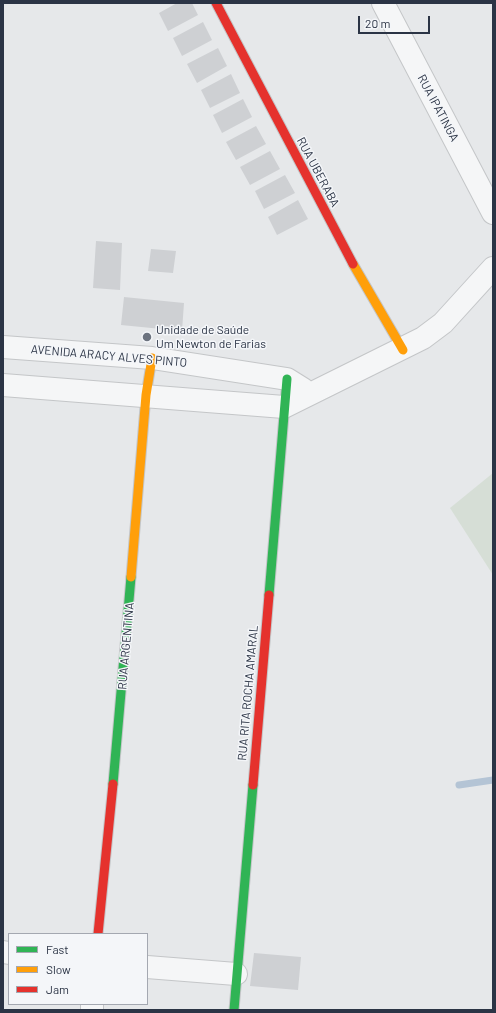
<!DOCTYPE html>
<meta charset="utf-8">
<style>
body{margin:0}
#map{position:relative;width:496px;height:1013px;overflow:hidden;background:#e6e8ea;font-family:Barlow,sans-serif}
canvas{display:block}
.frame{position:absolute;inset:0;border:4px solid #2b3445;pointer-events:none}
.legend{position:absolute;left:8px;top:933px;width:140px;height:72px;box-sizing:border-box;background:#f4f6f9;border:1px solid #a4a8b1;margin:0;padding:5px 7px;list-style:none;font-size:12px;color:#2b3445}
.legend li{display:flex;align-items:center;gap:8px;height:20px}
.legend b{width:20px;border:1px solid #a4a8b1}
.scale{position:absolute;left:358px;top:16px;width:72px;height:18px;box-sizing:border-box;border:2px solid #2b3445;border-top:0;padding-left:5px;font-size:12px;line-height:14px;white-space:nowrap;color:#2b3445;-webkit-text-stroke:3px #f4f6f9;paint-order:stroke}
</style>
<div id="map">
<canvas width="496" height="1013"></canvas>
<div class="frame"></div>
<ul class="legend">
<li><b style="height:5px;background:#30b455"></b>Fast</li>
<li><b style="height:5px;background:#ff9f0a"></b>Slow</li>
<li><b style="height:5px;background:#e5322d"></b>Jam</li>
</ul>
<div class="scale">20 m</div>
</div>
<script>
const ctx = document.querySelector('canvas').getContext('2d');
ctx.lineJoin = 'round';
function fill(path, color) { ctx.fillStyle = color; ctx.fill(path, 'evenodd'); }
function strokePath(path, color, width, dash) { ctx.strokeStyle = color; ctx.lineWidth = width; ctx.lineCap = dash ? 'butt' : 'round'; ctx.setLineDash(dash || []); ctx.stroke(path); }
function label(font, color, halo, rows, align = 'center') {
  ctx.font = font + ' Barlow,sans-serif'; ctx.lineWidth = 3; ctx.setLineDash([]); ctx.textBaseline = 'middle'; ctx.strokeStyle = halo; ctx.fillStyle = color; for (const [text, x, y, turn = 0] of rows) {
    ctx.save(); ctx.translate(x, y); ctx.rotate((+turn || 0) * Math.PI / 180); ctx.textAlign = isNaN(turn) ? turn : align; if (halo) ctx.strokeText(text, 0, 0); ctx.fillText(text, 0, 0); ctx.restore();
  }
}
fill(new Path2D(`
 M493,473v102l-43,-67z`), '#d6ded6');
strokePath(new Path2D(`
 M459,785l34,-5`), '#b4c4d5', 7);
fill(new Path2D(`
 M177,3h15l6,12 -30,16 -9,-18z
 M203,22l9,18 -30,16 -9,-18z
 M218,48l9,18 -30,17 -10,-19z
 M231,74l9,19 -30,15 -9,-18z
 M243,99l9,18 -30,16 -9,-18z
 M256,126l10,18 -30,16 -10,-18z
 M270,151l10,18 -30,16 -10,-18z
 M285,175l10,18 -31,16 -9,-18z
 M298,200l10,19 -31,16 -9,-18z
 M96,241l26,2 -2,47 -27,-2z
 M151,249l25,2 -3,22 -25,-2z
 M124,297l60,6 -2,28 -61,-6z
 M254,953l47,4 -3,33 -48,-4z`), '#ced0d3');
const street = new Path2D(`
 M383,3l110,210
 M3,347l149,11 135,21 16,10
 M3,385l281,22 139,-69 20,-15 50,-55
 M3,952l6,1
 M147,967l89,7
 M92,1010v-6`);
const fast = new Path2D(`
 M269,595l18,-216
 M113,784l18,-207
 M234,1010l19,-225`);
const slow = new Path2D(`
 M353,264l50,86
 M131,577l15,-182 6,-37`);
const jam = new Path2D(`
 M216,3l137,261
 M253,785l16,-190
 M98,934l15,-150`);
strokePath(street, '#c4c6c8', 24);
strokePath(fast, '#c4c6c8', 11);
strokePath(slow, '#c4c6c8', 11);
strokePath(jam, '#c4c6c8', 11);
strokePath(street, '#f5f6f7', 22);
strokePath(fast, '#30b455', 9);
strokePath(slow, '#ff9f0a', 9);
strokePath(jam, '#e5322d', 9);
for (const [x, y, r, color] of [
 [147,337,5,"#6c737f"]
]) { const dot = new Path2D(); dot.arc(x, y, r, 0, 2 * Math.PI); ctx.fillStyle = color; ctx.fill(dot); strokePath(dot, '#f4f6f9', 1.5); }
label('12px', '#2b3445', '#f4f6f9', [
 ["RUA IPATINGA",438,108,62],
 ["RUA UBERABA",318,172,62],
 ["AVENIDA ARACY ALVES PINTO",109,356,5],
 ["RUA ARGENTINA",126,646,-85],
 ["RUA RITA ROCHA AMARAL",248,693,-85]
]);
label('12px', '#2b3445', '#f4f6f9', [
 ["Unidade de Saúde",156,330],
 ["Um Newton de Farias",156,344]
], 'left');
</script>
